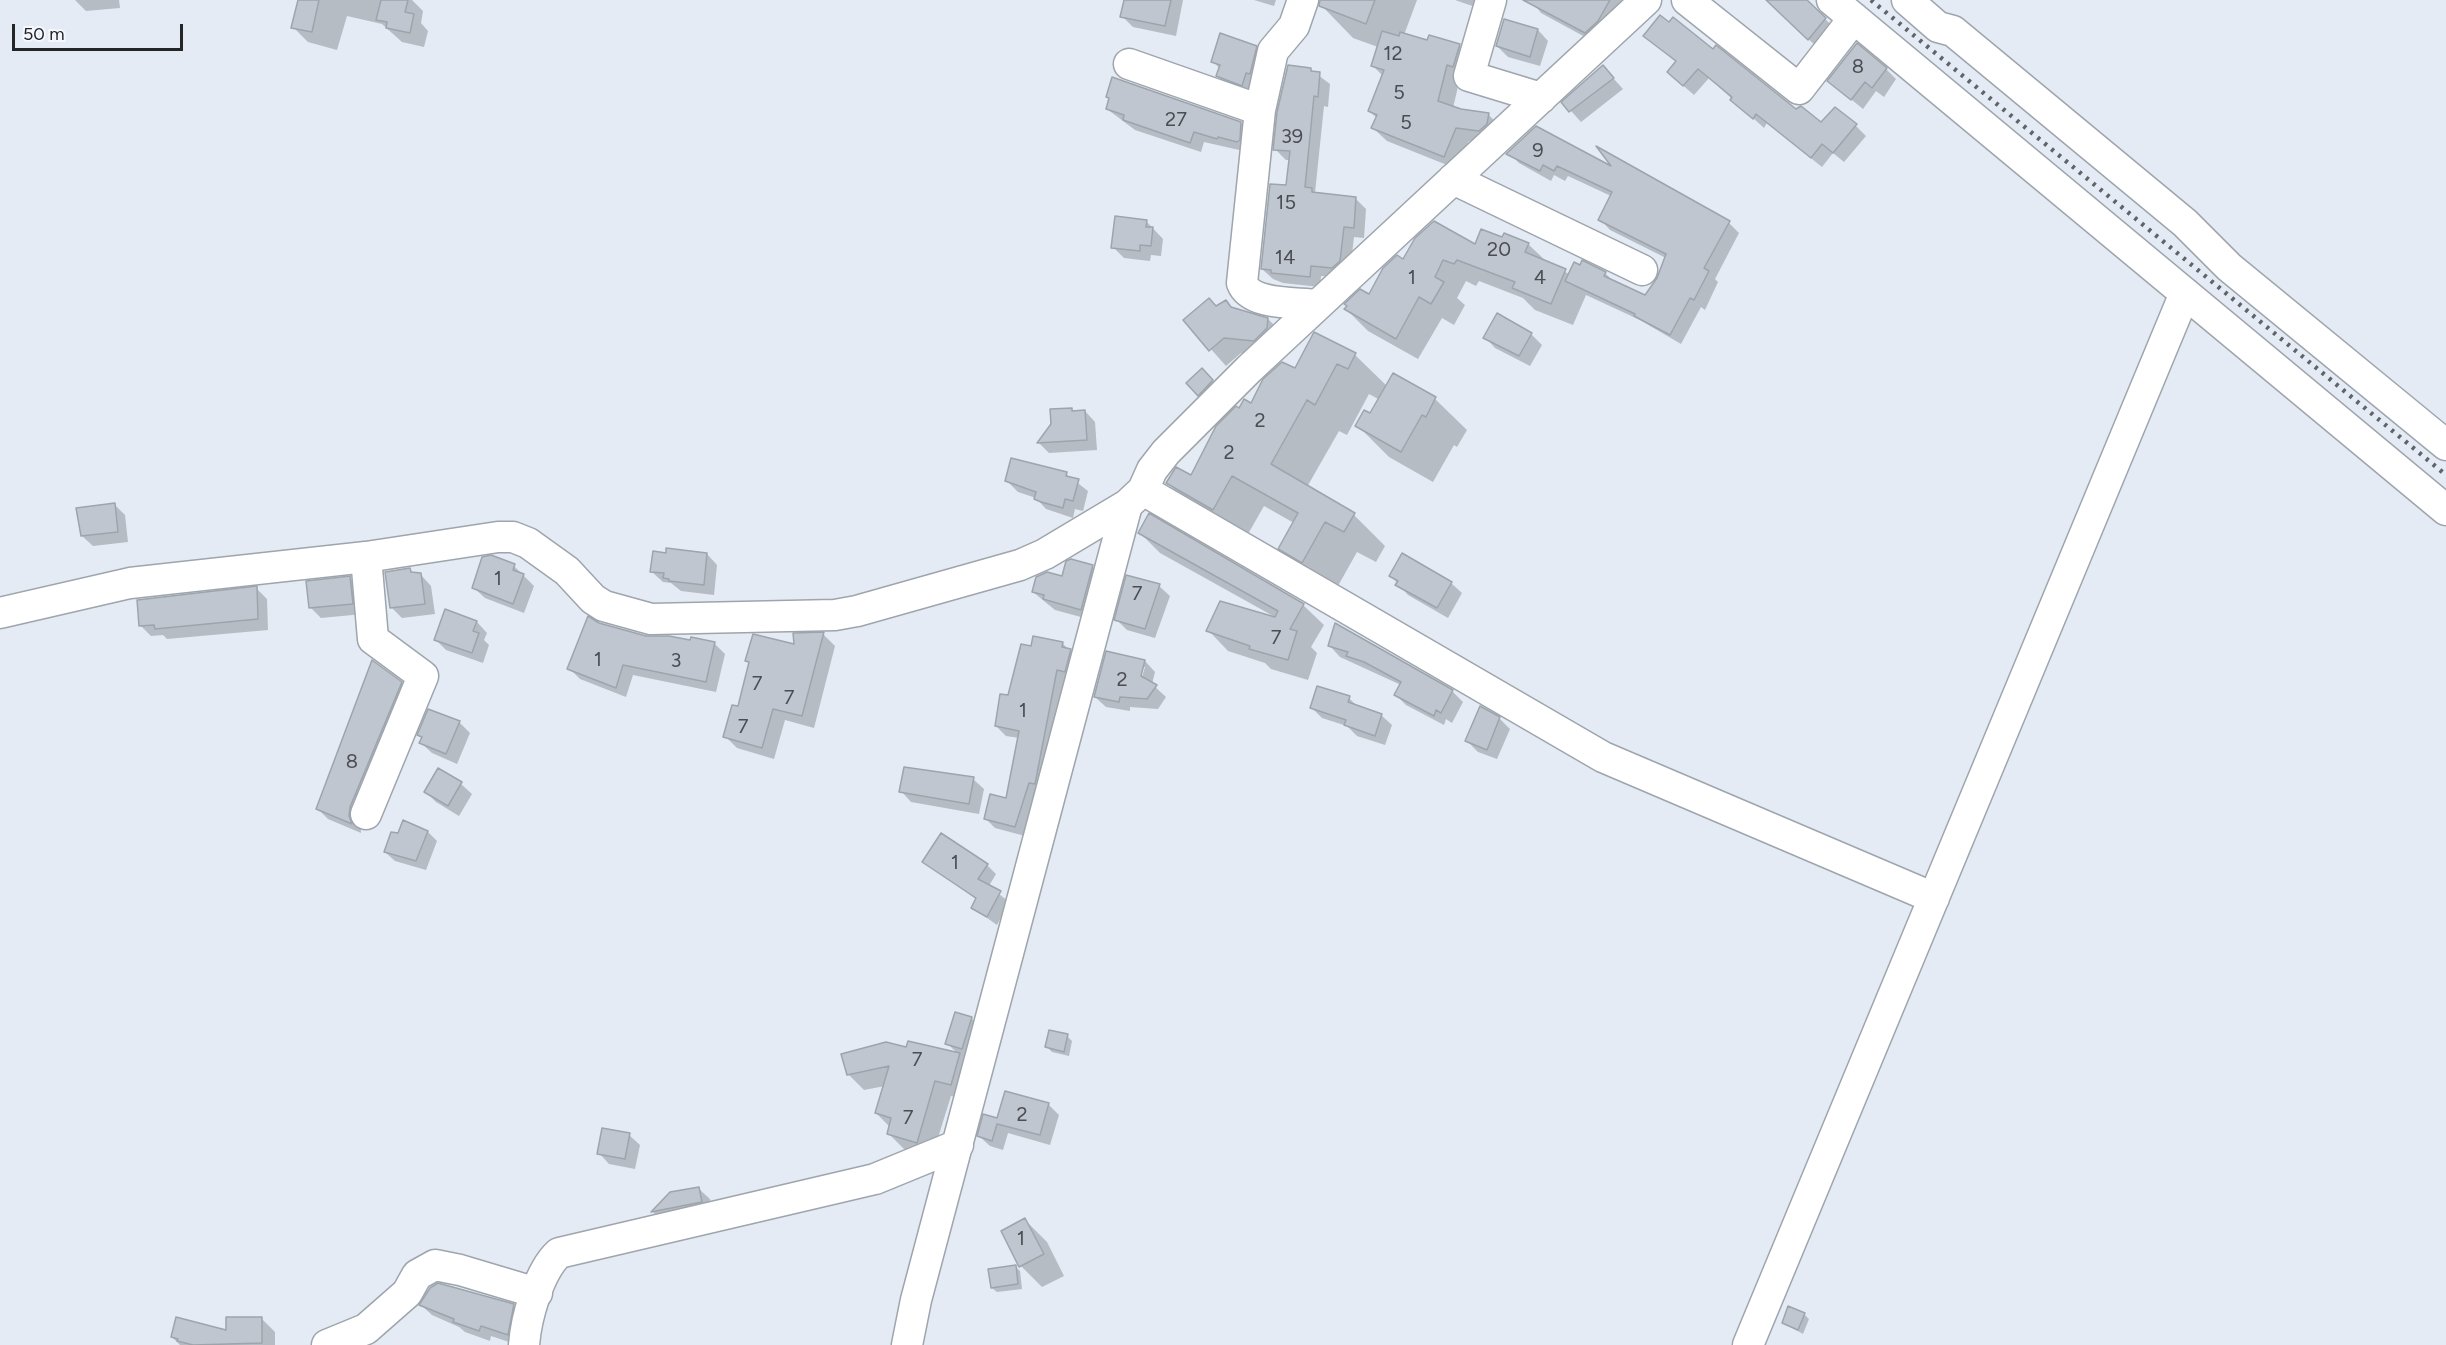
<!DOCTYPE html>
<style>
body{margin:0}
#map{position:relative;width:2446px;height:1345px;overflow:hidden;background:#e4ebf4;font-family:Figtree,sans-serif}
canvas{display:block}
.scale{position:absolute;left:12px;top:24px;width:171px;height:27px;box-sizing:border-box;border:3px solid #232529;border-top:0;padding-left:8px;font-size:18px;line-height:21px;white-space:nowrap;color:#232529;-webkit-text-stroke:4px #f4f8fe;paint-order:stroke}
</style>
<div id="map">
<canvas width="2446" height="1345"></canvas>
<div class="scale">50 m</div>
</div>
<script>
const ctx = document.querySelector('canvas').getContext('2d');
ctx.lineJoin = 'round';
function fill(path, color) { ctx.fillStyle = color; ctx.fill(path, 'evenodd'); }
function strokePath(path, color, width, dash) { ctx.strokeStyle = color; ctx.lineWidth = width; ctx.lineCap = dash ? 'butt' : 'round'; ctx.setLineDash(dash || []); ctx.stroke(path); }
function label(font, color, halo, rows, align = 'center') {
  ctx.font = font + ' Figtree,sans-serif'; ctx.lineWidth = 6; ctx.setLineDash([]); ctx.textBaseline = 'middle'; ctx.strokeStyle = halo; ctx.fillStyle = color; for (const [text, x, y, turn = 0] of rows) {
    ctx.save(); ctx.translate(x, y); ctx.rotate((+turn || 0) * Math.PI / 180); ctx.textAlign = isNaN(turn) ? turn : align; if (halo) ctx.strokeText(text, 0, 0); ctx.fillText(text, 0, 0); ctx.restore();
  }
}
fill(new Path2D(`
 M75,0h44l1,8 -34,3z
 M300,0h112l11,11 -2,12 7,8 -4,16 -22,-5 -20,-18 -35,-8 -10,34 -29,-8 -15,-15z
 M1126,0h57l-7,36 -43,-9 -11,-11z
 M1254,0h22l-2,6z
 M1324,0h93l-13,35 24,7 31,3 14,14 -13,19 -7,30 35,6 13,14 -8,16 -24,-3 -12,28 -70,-28 -14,-13 4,-10 -8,-7 14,-35 -11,-11 6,-18 -25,-9 -31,-32z
 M1455,0h29l-3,9z
 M1531,0h99l-34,43 -55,-30z
 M1767,0h37l32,29 -17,20z
 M1538,30l10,11 -8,25 -32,-9 -11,-11z
 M1645,36l68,15 83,60 26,14 34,1 10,10 -22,26 -11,-9 -11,14 -55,-44 -3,5 -55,-50 -15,17 -15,-13 -2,-19z
 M1256,47l11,11 -14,37 -24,-8 -11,-11 2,-7 -7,-8z
 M1603,67l20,22 -42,33 -18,-20z
 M1310,69l20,15 -2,23 -4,-1 -9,87 40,5 11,11 -2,29 -10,-1 -4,34 -7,7 -22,-2 -1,11 -37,-4 -10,-4 -11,-10 26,-82 2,-27h-4l-11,-11z
 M1886,69l10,10 -12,18 -8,-6 -13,18 -34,-28z
 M1107,97l134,26 10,11 -3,18 -44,-10 -3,10 -66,-22 -28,-21 3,-9z
 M1509,153l108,17 112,53 10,10 -24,46 3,3 -13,28 -4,-3 -20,37 -41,-24 -54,-25 -13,30 -38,-15 -12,-12 -44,-17 -3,5 -10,-5 -9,17 8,7 -11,20 -12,-7 -24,41 -50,-28 -22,-22 23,-13 35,-35 99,-22 25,5 19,18 22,12 36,-1 10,10 30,14 14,-18 7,-21 -56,-28 -10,-11 11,-23 -43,-20 -3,5 -11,-6 -3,6 -32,-18z
 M1146,221l17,18 -2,17 -10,-1 -1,6 -26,-3 -11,-11z
 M1232,309l36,10 16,16 -13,21 -30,-3 -15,13 -41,-46z
 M1498,315l33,19 11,11 -12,21 -35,-18 -10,-11z
 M1355,355l32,31 6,-11 42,24 32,31 -10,17 -3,-2 -21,37 -44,-25 -32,-32 14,-10 9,-15 -11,-6 -22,41 -8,-4 -32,56 47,28 31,31 -9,16 -19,-10 -23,41 -22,-13 -32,-32 14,-25 -30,-17 -20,35 -45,-27 -31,-31 24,-6 47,-66 12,-6 44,-35z
 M1202,370l15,16 -13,13 -16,-16z
 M1051,411h34l10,11 2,28 -48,3 -10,-10 11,-18z
 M1066,474l22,17 -5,20 -8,-2 -2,9 -27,-9 -10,-11 -18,-6 -11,-11z
 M114,504l11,11 3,27 -35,4 -11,-10z
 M1140,533l163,72 21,20 -13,22 6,6 -9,27 -37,-11 -6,-6 -37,-12 -20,-21 67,-13 -115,-64z
 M707,554l10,11 -3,30 -33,-4 -10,-8 -8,-1 -11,-10z
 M514,566l20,20 -10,27 -39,-15 -11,-10z
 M1092,567l11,10 -11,43 -37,-10 -22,-18z
 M410,569l4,5 7,1 10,11 4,28 -33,4 -11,-11z
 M1391,576l60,7 11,10 -14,25 -40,-23z
 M350,578l10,10 3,26 -42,4 -11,-11z
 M1159,586l11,10 -15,42 -28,-8 -11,-11z
 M256,588l11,11 1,31 -101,9 -4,-4 -12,1 -11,-11z
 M477,622l10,11 -3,7 5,5 -6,18 -37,-13 -11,-11z
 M599,624l47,13 68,6 11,11 -9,38 -83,-17 -7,22 -46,-18 -11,-11z
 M1336,625l116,66 11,11 -11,21 -6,-4 -2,6 -38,-20 -10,-10 5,-10 -61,-28 -10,-11z
 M823,634l12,12 -21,82 -29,-8 -11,39 -37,-11 -12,-12 14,-28 11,-45 -3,-3 49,-14z
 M1062,643l18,17 -55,176 -30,-8 -10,-10 22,-18 12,-62 -13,-2 -10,-10 36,-78z
 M1145,661l10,11 -3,12 14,13 -8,12 -28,-2v4l-24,-4 -11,-10zM1142,667h3l-5,17 -2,-1z
 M401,683l11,11 -52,125 1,14 -33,-14 -10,-10z
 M1349,698l9,9 23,8 11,10 -7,20 -28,-9 -10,-10 -25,-8 -11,-11z
 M1499,718l11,11 -13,30 -19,-7 -11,-11z
 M459,722l11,11 -13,31 -25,-11 -11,-10 2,-5 -4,-3z
 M438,770l23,14 11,10 -13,22 -23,-14 -10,-10z
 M973,779l11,10 -5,25 -68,-12 -10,-11z
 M428,832l9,9 -11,29 -31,-9 -10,-9z
 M924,862l63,3 9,9 -7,12 20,16 -12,23 -24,-17 4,-8z
 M971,1018l17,17 -9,29 -15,-5 11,11 -8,30 -16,-4 -19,61 -28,-8 -16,-16 2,-6 -14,-14 9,-27 -21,4 -16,-16 59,-26 51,6 -11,-11z
 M1067,1036l5,5 -3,15 -17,-4 -5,-5z
 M1048,1104l11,11 -9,30 -42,-12 -5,17 -13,-4 -11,-10 19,-16z
 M629,1135l11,10 -5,24 -26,-5 -10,-11z
 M699,1189l11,10 2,13 -49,10 -10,-10 18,-19z
 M1025,1220l22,22 17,34 -22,11 -21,-21z
 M1015,1266l5,5 2,18 -25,3 -5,-4z
 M421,1305h92l11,11 -6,29 -27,-9 -1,5 -25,-9 -6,-5 -27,-12z
 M1804,1314l5,5 -6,15 -20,-11z
 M261,1318l14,14v13h-95l-8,-8 56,-5z`), '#0003');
const building = new Path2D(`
 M298,0h21l-7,32 -21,-4z
 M381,0h27l-3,12 9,2 -4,19 -24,-5 1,-6 -11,-2z
 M1124,0h47l-6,26 -45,-9z
 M1320,0h55l-9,24 -47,-18z
 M1523,0h87l-12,21 -13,12z
 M1766,0h41l19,18 -18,22z
 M1660,15l9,7 4,-5 40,32 3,-4 80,64 5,-3 20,16 14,-15 22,17 -24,29 -11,-9 -11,14 -55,-44 -3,5 -23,-19 2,-3 -34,-28 -15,17 -16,-14 9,-11 -33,-25z
 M1504,19l34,10 -8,28 -34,-11z
 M1382,31l17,5 1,-4 27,8 2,-5 31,9 -7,23 -6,-2 -9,36 23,8 28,4 -2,11 -8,7 -23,-3 -12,29 -73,-29 6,-13 -9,-4 16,-41 -13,-4z
 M1220,33l37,13 -7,28 -4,-1 -4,13 -26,-10 4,-11 -9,-3z
 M1857,43l30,25 -15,20 -7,-6 -14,18 -24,-19z
 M1288,65l23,3v3l9,1 -2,25 -4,-1 -9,91 7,1v4l44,5 -2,31 -10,-1 -4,34 -8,7 -21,-2 -1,11 -39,-4v-3l-10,-1 9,-85 16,1 4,-34 -17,-1 4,-38z
 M1603,65l11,13 -45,34 -8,-10z
 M1112,77l129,45 -1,18 -3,2 -19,-5 -1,2 -23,-7 -4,11 -67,-23 1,-5 -18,-6 3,-11 -3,-1z
 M1536,126l75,40 -15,-20 134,75 -26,47 5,3 -15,29 -4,-2 -20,37 -36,-19 1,-2 -70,-33 9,-19 6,3 2,-5 24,12 -2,4 41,19 12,-17 9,-24 -68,-34 14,-28 -55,-26 -3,5 -11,-6 -3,6 -34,-17z
 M1115,216l32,4 -1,7h7l-2,19 -11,-1v6l-29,-3z
 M1434,221l41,23 6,-15 21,8 2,-4 25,10 -4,9 41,17 -15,35 -39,-16 3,-6 -58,-22 -3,4 -11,-4 -8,17 9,5 -13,22 -12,-7 -23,42 -52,-30 3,-3 -3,-2 16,-15 9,5 14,-26 14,-13 6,4 12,-21z
 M1209,298l7,8 10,-6 5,7 37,11 -1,10 -13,13 -30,-3 -15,13 -26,-31z
 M1497,313l35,20 -13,23 -36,-18z
 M1314,332l42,21 -8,16 -11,-5 -22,41 -8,-5 -36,64 84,49 -11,19 -19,-10 -23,41 -24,-14 20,-36 -66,-37 -19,34 -47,-27 10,-16 15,8 25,-49 20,-20 3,2 5,-9 7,4 12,-24 19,-17 13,6z
 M1202,368l11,12 -15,16 -12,-13z
 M1393,373l43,24 -10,20 -4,-2 -21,37 -46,-26 9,-16 6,3z
 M1072,408v3l13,-1 2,30 -50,3 14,-19 -1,-15z
 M1011,458l56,14 -1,4 13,3 -6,22 -8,-2 -2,9 -22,-6 -7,-3 2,-7 -31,-11z
 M115,503l3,29 -37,4 -5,-28z
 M1149,513l155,91 -14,25 7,2 -9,29 -39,-11 1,-3 -44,-15 14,-30 55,16 3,-6 -140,-78z
 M666,548l41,5 -3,32 -35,-4v-2l-6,-1 1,-5 -14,-1 3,-21 13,2z
 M1402,553l50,29 -15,26 -42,-23 3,-4 -9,-5z
 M491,555l24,9 -2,6 11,4 -11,30 -41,-16 10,-31z
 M1071,559l22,6 -12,45 -38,-11 1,-4 -12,-3 4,-15 11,-5 15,4 4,-15z
 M410,568l1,4 10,1 4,31 -35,4 -5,-36z
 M1126,575l34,9 -15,45 -31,-9z
 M350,576l3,28 -44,4 -3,-27z
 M257,586l1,33 -103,10 -1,-4 -15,1 -2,-26z
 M445,609l32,12 -4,10 6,2 -7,20 -38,-13z
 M588,616l11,7 47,13h23l21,4 1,-3 24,5 -9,40 -83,-17 -7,23 -49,-19z
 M1335,623l118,67 -12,23 -5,-3 -2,6 -40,-21 7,-13 -37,-20 -18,-6 2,-4 -20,-6z
 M824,632l-22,84 -29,-7 -11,39 -39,-11 9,-32 6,1 11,-44 -4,-1 8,-27 41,10 -1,-11z
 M1033,636l30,6 -1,5 9,2 -6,23 -8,-2 -22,114 -6,-1 -14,44 -31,-8 6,-25 16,4 13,-67 -24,-5 5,-32 8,1 13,-51 10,2z
 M1106,651l39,9 -4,16 16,9 -10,14 -27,-2 -1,5 -25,-5z
 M372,660l30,22 -52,125 -1,9 3,8 -36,-15z
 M1317,686l33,10 -2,6 34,12 -7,22 -31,-11 2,-5 -36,-12z
 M1480,706l20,11 -13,33 -22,-9z
 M428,709l32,12 -14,33 -27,-11 3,-6 -5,-2z
 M904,767l70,10 -5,27 -70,-12z
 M438,768l24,14 -14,24 -24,-14z
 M403,820l25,11 -12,30 -32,-9 7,-20 7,1z
 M941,833l47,31 -10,15 23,12 -14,26 -16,-9 5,-10 -54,-36z
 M955,1012l17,5 -10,32 -17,-5z
 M1049,1030l19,4 -4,18 -19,-5z
 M908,1041l52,12 -9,32 -16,-4 -18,62 -30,-9 4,-16 -16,-5 14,-47 -42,9 -6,-21 45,-12 20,5z
 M1005,1091l44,12 -9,32 -43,-11 -5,17 -15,-5 6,-22 14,4z
 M602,1128l28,5 -5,26 -28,-5z
 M699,1187l3,15 -51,10 19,-20z
 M1025,1218l19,36 -25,13 -18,-36z
 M1016,1265l2,19 -27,4 -3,-19z
 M438,1283l76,21 -6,31 -27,-9 -2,5 -26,-9 1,-3 -35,-14 11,-17z
 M1788,1306l17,7 -7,17 -16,-7z
 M176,1317l50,13v-13h36v26l-69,2 -16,-4 1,-2 -7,-2z`);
fill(building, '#c0c6cf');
strokePath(building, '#9da4ac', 1.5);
const minor = new Path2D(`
 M1491,0l-22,76 72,22
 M1687,0l112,89 55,-71
 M1832,0l614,510
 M1907,0l31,27 15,4 232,192 44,44 217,178
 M1129,64l131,46 -18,173c9,23 54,19 75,22
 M1260,110l13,-59 21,-25 9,-26
 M1453,179l189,91
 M1143,490l460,267 331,141
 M0,613l130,-30 236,-26 132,-20h15l15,6 39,28 26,28 11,7 47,13 184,-4 22,-4 163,-46 25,-11 82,-49
 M366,814l57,-138 -50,-37 -7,-82
 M327,1345l39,-16 41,-36 10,-18 18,-10 25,5 77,23
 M524,1345c2,-27 15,-74 35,-92l316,-74 83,-34
 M907,1345l9,-45 211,-795 16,-15 9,-20 14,-18 83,-83 397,-369
 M1748,1345l437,-1052`);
strokePath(minor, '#9ea5ad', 33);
strokePath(minor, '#fff', 30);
strokePath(new Path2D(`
 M1871,0l575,475`), '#606369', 4.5, [3, 6]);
label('20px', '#4a4d52', null, [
 ["12",1393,54],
 ["8",1858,67],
 ["5",1399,93],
 ["27",1176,120],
 ["5",1406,123],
 ["39",1292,137],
 ["9",1538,151],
 ["15",1286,203],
 ["20",1499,250],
 ["14",1285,258],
 ["1",1412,278],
 ["4",1540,278],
 ["2",1260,421],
 ["2",1229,453],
 ["1",498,579],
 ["7",1137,594],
 ["7",1276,638],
 ["1",598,660],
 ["3",676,661],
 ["2",1122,680],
 ["7",757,684],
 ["7",789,698],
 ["1",1023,711],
 ["7",743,727],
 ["8",352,762],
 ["1",955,863],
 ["7",917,1060],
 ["2",1022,1115],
 ["7",908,1118],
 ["1",1021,1239]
]);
</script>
